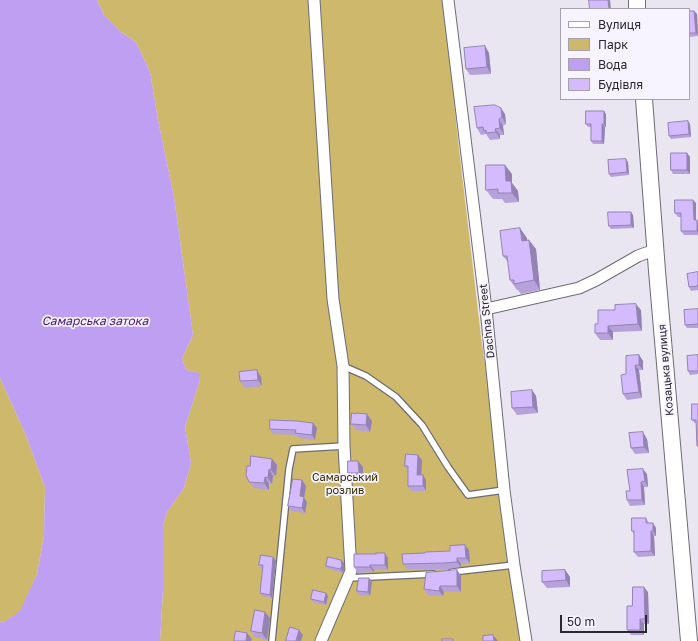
<!DOCTYPE html>
<meta charset="utf-8">
<style>
body{margin:0}
#map{position:relative;width:698px;height:641px;overflow:hidden;background:#eae6f1;font-family:"Golos Text",sans-serif}
canvas{display:block}
.legend{position:absolute;left:560px;top:8px;width:130px;height:92px;box-sizing:border-box;background:#f7f3ff;border:1px solid #a5a2ab;margin:0;padding:5px 7px;list-style:none;font-size:12px;color:#2a282c}
.legend li{display:flex;align-items:center;gap:8px;height:20px}
.legend b{width:20px;border:1px solid #a5a2ab}
.scale{position:absolute;left:560px;top:615px;width:87px;height:18px;box-sizing:border-box;border:2px solid #2a282c;border-top:0;padding-left:5px;font-size:12px;line-height:14px;white-space:nowrap;color:#2a282c;-webkit-text-stroke:3px #f7f3ff;paint-order:stroke}
</style>
<div id="map">
<canvas width="698" height="641"></canvas>
<ul class="legend">
<li><b style="height:5px;background:#fff"></b>Вулиця</li>
<li><b style="height:11px;background:#cdb86c"></b>Парк</li>
<li><b style="height:11px;background:#bf9ff2"></b>Вода</li>
<li><b style="height:11px;background:#d4bbfe"></b>Будівля</li>
</ul>
<div class="scale">50 m</div>
</div>
<script>
const ctx = document.querySelector('canvas').getContext('2d');
ctx.lineJoin = 'round';
function fill(path, color) { ctx.fillStyle = color; ctx.fill(path, 'evenodd'); }
function strokePath(path, color, width, dash) { ctx.strokeStyle = color; ctx.lineWidth = width; ctx.lineCap = dash ? 'butt' : 'round'; ctx.setLineDash(dash || []); ctx.stroke(path); }
function label(font, color, halo, rows, align = 'center') {
  ctx.font = font + ' "Golos Text",sans-serif'; ctx.lineWidth = 3.5; ctx.setLineDash([]); ctx.textBaseline = 'middle'; ctx.strokeStyle = halo; ctx.fillStyle = color; for (const [text, x, y, turn = 0] of rows) {
    ctx.save(); ctx.translate(x, y); ctx.rotate((+turn || 0) * Math.PI / 180); ctx.textAlign = isNaN(turn) ? turn : align; if (halo) ctx.strokeText(text, 0, 0); ctx.fillText(text, 0, 0); ctx.restore();
  }
}
fill(new Path2D(`
 M97,0h347l14,140 23,197 44,304h-365l3,-51v-64l4,-14 17,-24 7,-25 -6,-36 15,-47 -2,-7 -12,-3 -4,-12 11,-23 -19,-138 -16,-77 -8,-48 -14,-30 -15,-10 -17,-17z
 M0,378l25,55 20,54 -1,49 -7,38 -17,38 -17,11 -3,-2z`), '#cdb86c');
fill(new Path2D(`
 M0,0h97l7,15 17,17 15,10 14,30 8,48 16,77 19,138 -11,23 4,12 13,3 1,7 -15,47 6,36 -7,25 -17,24 -4,14v64l-3,51h-160v-20l3,2 17,-12 17,-37 7,-38 1,-49 -20,-54 -25,-55z`), '#bf9ff2');
const lane = new Path2D(`
 M343,366l23,10 30,21 26,28 26,42 20,28 36,-5
 M452,572l62,-7
 M348,578l85,-4
 M272,641l17,-172 4,-20 51,-3`);
const street = new Path2D(`
 M314,0l19,299 10,67 1,80 7,125 -30,70
 M448,0l38,309 18,181 10,75 12,76
 M486,309l93,-21 17,-8 42,-24 8,-3 10,-2`);
const secondary = new Path2D(`
 M637,0v9
 M644,99l13,172 32,370`);
strokePath(lane, '#6e6b75', 8);
strokePath(street, '#6e6b75', 13);
strokePath(secondary, '#6e6b75', 18);
strokePath(lane, '#fff', 5.5);
strokePath(street, '#fff', 11);
strokePath(secondary, '#fff', 16);
fill(new Path2D(`
 M689,11h5l3,3 1,22 -9,1z
 M485,46l4,7 2,21 -21,1 -4,-6z
 M505,114l1,10 -3,2 1,9h-4v4l-10,1 -4,-6 -5,1 -4,-7z
 M606,114v13h-1l-1,17h-11l-2,-3v-14h-3l-2,-3z
 M688,121l2,3 1,13 -20,2 -2,-3z
 M687,153l3,4v17h-17l-2,-4z
 M628,162l1,13 -18,2 -2,-3z
 M512,174v9l6,8 1,11 -14,1 -3,-4h-9l-7,-9z
 M693,200l3,3v17l2,2v13h-14l-3,-4v-14h-3l-3,-4z
 M633,215l1,13 -23,1 -2,-3z
 M527,238v2l9,9 4,41 -19,4 -3,-4h-1l-7,-10 -2,-18 -5,-6z
 M698,272v18l-7,1 -2,-4z
 M698,309v19h-11l-2,-3z
 M641,310l1,21 -29,1v8h-13l-5,-7 3,-9z
 M639,355l4,6v9h-4l3,28 -15,2 -4,-6 3,-20z
 M698,355v19l-8,1 -2,-4z
 M261,377l1,9 -17,2 -5,-7z
 M532,390l4,6 2,17 -21,2 -5,-7z
 M698,404v43l-1,-1 -1,-23h-1l-3,-3z
 M372,421l-2,11 -14,-2 -5,-6z
 M313,423l4,5 -2,12 -16,-2 -2,-3 -24,-1 -3,-5z
 M647,439l2,14 -14,1 -4,-6z
 M418,455l4,5 -1,15h2l3,5v11h-15l-3,-5v-16l-3,-4z
 M272,459l5,6 -1,11h-3l-1,8h-3v6l-15,-2 -5,-6 1,-16z
 M363,467v12l-10,1 -5,-7z
 M647,474l1,13h-4l1,18 -15,1 -3,-6 3,-9z
 M302,480l4,6 -2,12 3,4 -2,11 -13,-2 -4,-5z
 M646,518l3,5h4l3,5v8h-2l1,20 -17,1 -4,-5v-18l-2,-3z
 M469,550l1,13 -9,1v3l-13,2h-41l-4,-5 22,-11z
 M273,557l3,4 -4,37 -10,-2 -2,-3 3,-25h-2l-2,-3z
 M388,558v12h-14v2l-16,1 -4,-6z
 M341,560l3,3v7l-1,3 -14,-4 -3,-3z
 M457,570l4,6v16h-17l-1,4 -15,-1 -4,-6z
 M565,570l5,7v10l-23,1 -5,-6z
 M372,581l-2,15 -11,-1 -2,-4z
 M648,592l1,32h-5v11h-13l-4,-5 5,-24z
 M326,593l2,3 -2,9 -13,-3 -2,-3z
 M265,612l5,6 -3,22 -12,-3 -4,-6z`), '#b6a1da');
fill(new Path2D(`
 M608,0h2l1,9h-2z
 M694,11l3,3 1,21 -2,-2z
 M485,46l4,7 2,21 -4,-7z
 M501,108l4,6 1,10 -4,-7z
 M604,111l2,3v13l-2,-3z
 M499,119l4,7 1,9 -4,-7z
 M688,121l2,3 1,13 -2,-3z
 M602,124l3,3 -1,17 -2,-3z
 M495,129l5,6v4l-4,-7z
 M687,153l3,4v17l-3,-4z
 M626,159l2,3 1,13 -2,-3z
 M505,165l7,9v9l6,8 1,11 -7,-9 -6,-12z
 M693,200l3,3v20l-2,-3z
 M631,212l2,3 1,13 -3,-3z
 M697,220l1,2v11l-1,-2z
 M520,228l7,10 1,12 -6,-9z
 M529,240l7,9 4,41 -6,-10z
 M636,304l5,6 1,21 -4,-7z
 M608,326l5,6v8l-5,-7z
 M639,355l4,6v9l-4,-5z
 M635,365l4,5 3,28 -3,-6z
 M257,370l4,7 1,9 -4,-6z
 M532,390l4,6 2,17 -5,-6z
 M367,414l5,7 -2,11 -4,-7z
 M313,423l4,5 -2,12 -3,-5z
 M643,432l4,7 2,14 -5,-6z
 M418,455l4,5 -1,20 -4,-5z
 M272,459l5,6 -1,11 -5,-6z
 M358,461l5,6v12l-4,-6z
 M269,469l4,7 -1,8 -4,-6z
 M643,469l4,5 1,13 -3,-6z
 M423,475l3,5v11l-3,-5z
 M265,477l4,7v6l-5,-7z
 M302,480l4,6 -2,12 3,4 -2,11 -3,-5 -2,-12z
 M641,482l3,5 1,18 -3,-5z
 M653,523l3,5v8l-3,-5z
 M651,531l3,5 1,20 -4,-5z
 M465,545l4,5 1,13 -4,-5z
 M385,553l3,5v12l-3,-5z
 M273,557l3,4 -4,37 -2,-3z
 M457,558l4,6v3l-4,-5z
 M341,560l3,3v7l-1,3 -3,-4z
 M370,565l4,5v2l-4,-5z
 M457,570l4,6v16l-4,-6z
 M565,570l5,7v10l-4,-7z
 M369,578l3,3 -2,15 -2,-4z
 M440,586l4,6 -1,4 -4,-5z
 M644,587l4,5 1,32 -4,-5z
 M326,593l2,3 -2,9 -2,-3z
 M265,612l5,6 -3,22 -5,-7z
 M640,619l4,5v11l-4,-5z
 M299,630l4,5 -2,6h-5z
 M247,633l5,6 -1,2h-5z
 M493,635l5,6h-4z`), '#9483b2');
const building = new Path2D(`
 M589,0h19l1,9h-19z
 M689,11h5l2,22h-7z
 M485,46l2,21 -21,2 -2,-21z
 M495,105l6,3 1,9 -3,2 1,9 -5,1 1,3 -10,1v-3l-2,1 -1,-4 -6,1 -3,-21z
 M586,111h18v13h-2v17h-11v-17h-5z
 M688,121l1,13 -20,2 -1,-13z
 M671,153h16v17h-16z
 M626,159l1,13 -18,2 -1,-14z
 M486,165h19l1,16h5l1,12h-14v-4l-12,1z
 M675,200h18l1,20h3v11h-16v-18h-6z
 M608,212h23v13l-22,1z
 M520,228l2,13 7,-1 5,40 -20,4v-4h-4l-3,-24h-4l-3,-25z
 M698,272v14l-9,1 -2,-13z
 M636,304l2,20 -30,2v7h-13v-9h3v-14h17v-5z
 M698,309v15l-13,1 -1,-15z
 M639,355v10h-4l4,27 -16,2 -2,-19 5,-1v-18z
 M698,355v16h-10l-1,-15z
 M257,370l1,10 -18,1 -1,-9z
 M532,390l1,17 -21,1 -1,-16z
 M692,404h6v42h-1l-1,-26h-4z
 M352,413l4,1v-1l11,1 -1,11 -15,-1z
 M270,420l27,1 16,2 -1,12 -17,-2 1,-3 -26,-1z
 M643,432l1,15 -13,1 -2,-15z
 M406,454l12,1 -1,20h6v11h-15v-20h-3z
 M251,456l21,3 -1,11 -2,-1 -1,9 -3,-1 -1,6 -15,-1 -3,-7 1,-9h3z
 M348,461h10l1,12h-11z
 M643,469l2,12 -4,1 1,18h-15l-1,-9h4l-3,-21z
 M293,479l9,1 -2,16 4,1 -2,11 -14,-2z
 M632,518h14v5h7v8h-2v20l-17,1v-21h-2z
 M465,545l1,13h-9v4l-13,1 -41,1 -1,-10 23,-1v-1l25,-1v-5z
 M376,553h9v12h-15v2h-16v-13h22z
 M261,555l12,2 -3,38 -10,-2 3,-28h-4z
 M328,557l13,3 1,6 -2,3 -14,-3z
 M457,570v16h-17l-1,5 -15,-2 2,-16z
 M565,570l1,10 -24,2v-11z
 M359,578h10l-1,14 -11,-1z
 M633,587h11l1,32h-5v11h-13v-24h5z
 M313,590l13,3 -2,9 -13,-3z
 M255,610l10,2 -3,21 -11,-2z
 M290,627l9,3 -3,11h-10z
 M236,631l11,2 -1,8h-12z
 M493,635l1,6h-11v-5z
 M442,639h11v2h-11z`);
fill(building, '#d4bbfe');
strokePath(building, '#9483b2', 1);
label('11px', '#2a282c', '#f7f3ff', [
 ["Dachna Street",487,321,-96],
 ["Козацька вулиця",666,370,-95]
]);
label('11px', '#362c00', '#f7f3ff', [
 ["Самарський",345,478],
 ["розлив",345,491]
]);
label('italic 12px', '#461474', '#f7f3ff', [
 ["Самарська затока",95,321]
]);
</script>
